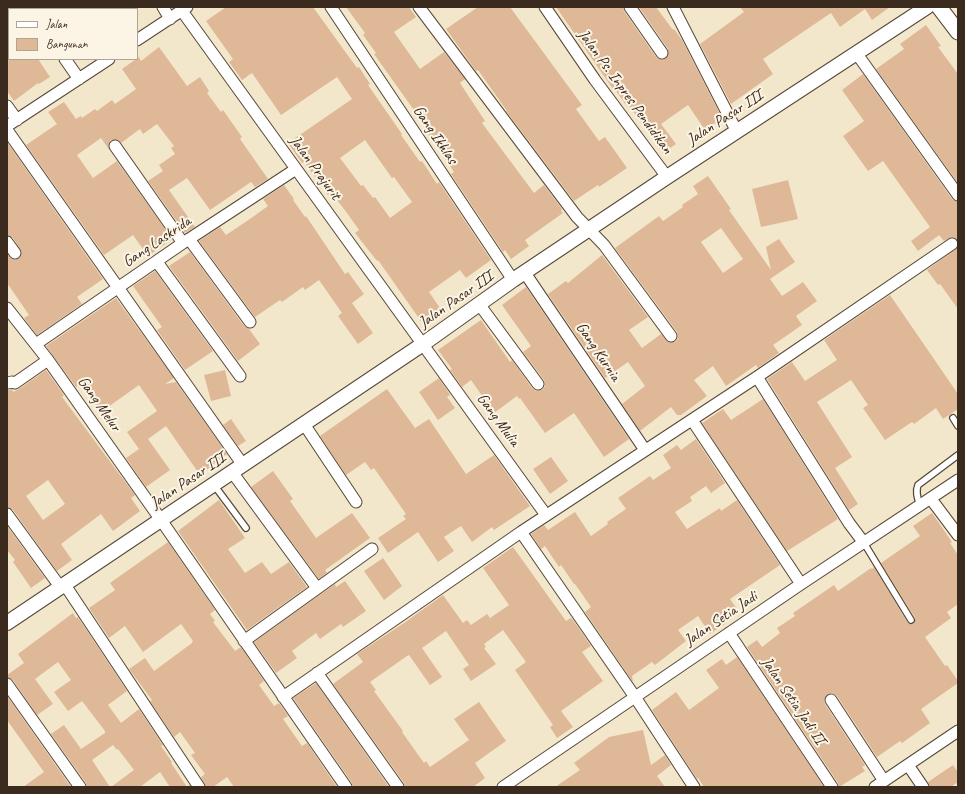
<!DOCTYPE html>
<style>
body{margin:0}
#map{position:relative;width:965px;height:794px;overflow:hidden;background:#f2e7ca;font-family:Caveat,sans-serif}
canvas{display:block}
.frame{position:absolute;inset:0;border:8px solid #3b2a1e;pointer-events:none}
.legend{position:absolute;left:8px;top:8px;width:130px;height:52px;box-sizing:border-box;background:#fcf5e5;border:1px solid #afa495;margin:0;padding:5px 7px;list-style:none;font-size:12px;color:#3b2a1e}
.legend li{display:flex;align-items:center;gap:8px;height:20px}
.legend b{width:20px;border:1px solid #afa495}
</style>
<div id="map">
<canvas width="965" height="794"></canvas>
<div class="frame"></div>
<ul class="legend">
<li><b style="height:5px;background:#fff"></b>Jalan</li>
<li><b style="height:11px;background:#dfb997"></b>Bangunan</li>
</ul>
</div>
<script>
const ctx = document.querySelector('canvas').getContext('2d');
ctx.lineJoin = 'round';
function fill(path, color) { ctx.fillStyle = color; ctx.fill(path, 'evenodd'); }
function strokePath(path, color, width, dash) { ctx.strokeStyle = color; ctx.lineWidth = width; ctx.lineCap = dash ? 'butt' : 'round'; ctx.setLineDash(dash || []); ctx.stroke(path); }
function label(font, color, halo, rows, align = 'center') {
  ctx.font = font + ' Caveat,sans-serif'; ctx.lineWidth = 4; ctx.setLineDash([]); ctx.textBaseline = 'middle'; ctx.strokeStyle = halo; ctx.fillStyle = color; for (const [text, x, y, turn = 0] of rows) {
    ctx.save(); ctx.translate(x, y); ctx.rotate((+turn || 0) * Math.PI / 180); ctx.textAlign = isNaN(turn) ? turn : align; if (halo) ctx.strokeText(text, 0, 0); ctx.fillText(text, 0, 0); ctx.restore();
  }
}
fill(new Path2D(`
 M226,7h87l44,61 2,-1 11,17 -2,1 34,49 -1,1 19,27 2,-1 15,23 2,-2 52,78 -25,18 -6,-8 -31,22 13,19 -19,13 -45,-64 -1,1 -22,-28 4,-3 -12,-17 -10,-13 -4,2 -29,-40 -2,1 -14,-20 64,-44 -15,-22 -56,38 -29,-42 -10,7 -13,-18 4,-3 -27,-38zM365,140l27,38 2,-1 18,25 -22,16 -15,-21 -2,1 -10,-13 -2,1 -21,-28z
 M346,7h63l7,10 -22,15 26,37 24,-17 21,27 -5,4 25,38 -3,2 52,70 10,-8 18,24 -1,2 2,2 -38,27 4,6 -18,13 -6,-9 -2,2 -52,-78 3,-2 -29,-43 1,-2 -52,-73 2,-1 -13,-18 2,-2z
 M478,7h32l72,98 -6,4 23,32 6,-4 22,31 -28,19 -1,-2 -24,16 -68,-90h1l-29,-41 -2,1 -30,-42z
 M556,7h67l1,4 32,46 3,2 4,1 5,-4v-7l-29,-42h17l17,23 1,-1 8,11 40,78 -17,12 -17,-25 -27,19 15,20 -13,9 -35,-49 -2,1 -12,-17 -1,1z
 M740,7h150l-18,13 -7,-11 -25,18 -9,-14 -68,46 10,15 -42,30 -31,-60 44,-32z
 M926,25l15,21 -3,1 20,27v109l-82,-114 28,-20 -4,-5z
 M159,47l28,39 13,-9 9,14 -2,2 14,19 2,-2 19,27 -2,2 28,40 -13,8 -4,-5 -41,28 -23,-32 -18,12 26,37 -10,6 -37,-52 15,-10 -4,-6 16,-11 -4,-6 3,-2 -17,-22 -14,10 -3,-5 -19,14 -3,-3h-7l-3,6 2,5 -9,-13 -24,17 16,23 24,-17 55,78 -24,17 -15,-21 -29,20 -78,-110 31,-21 -9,-12 16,-10 12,17 5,-3 1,2 13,-9 2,2 15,-11 3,4 21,-15 -14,-20 17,-12 2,4z
 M7,59h31l12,18 -11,7 -1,-1 -24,18 -7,-10z
 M863,74l89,125 6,3v39l-6,-4 -8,4 -5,-6 -21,16 -7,-10 19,-14 -47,-66 -15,10 -25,-35 21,-15 -22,-31z
 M7,142l96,137 -26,18 5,7 -45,31 -13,-17 5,-3 -22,-32v-29l5,5 3,1 4,-2 3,-5 -9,-15 -6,-3z
 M708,176l23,33 -2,1 42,60 -5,-23 13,-8 16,23 -25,17 12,17 21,-14 14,19 -21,15 6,9 -29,20 6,8 -21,15 -2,-3 -30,21 -13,-20 -19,14 13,16 -26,19h-4l-6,-8 -31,24 -18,-27 23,-18 -17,-24 -23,16 -57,-84 18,-13 2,2 34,-28 46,62 -19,13 13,18 19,-14 7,8h7l3,-4 -1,-6 -62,-84 44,-32 4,5 20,-14 -1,-2 16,-11 -5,-8zM721,228l22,31 -20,14 -22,-31z
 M788,180l10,39 -37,8 -9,-38z
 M284,185l10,14 -1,1 12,17 1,-1 39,58 3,-2 16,22 -12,9 21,30 -15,11 -20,-28 4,-3 -23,-33 -14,10 -2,-3 -21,15 -2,-2 -25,17 -56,-76 21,-14 6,8 21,-14 21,-15 -5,-7z
 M958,247v62l-18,-25 -2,1 -11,-15z
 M190,252l54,74 5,3 11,15 -22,17 -69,-95z
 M155,271l58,80 -28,19 -28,-40 5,-3 -29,-41z
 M526,287l103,152 -25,18 -30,-44 -29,20 -25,-35 -1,1 -2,-3 -23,17 -23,-33 -9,7 -12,-17 2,-1 -14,-19 43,-30 29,42 2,-2 20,28 4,3 6,-1 3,-4 -1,-6 -21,-28 8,-6 -29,-41z
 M890,295l68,99v15l-15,10 -7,-11 -22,16 -2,-2 -27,18 -22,-32 5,-3 -17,-25 -34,22 35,55 -17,11 23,36 -9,6 -82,-131 25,-17 13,19 32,-21 -13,-20z
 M116,298l58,80 -9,6 11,-2 51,72 -27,21 -34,-49 -18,13 22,31 -24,17 -20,-29 13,-9 -12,-17 30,-21 -18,-26 -38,27 -20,-28 -5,3 -30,-41z
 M46,370l18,25 -2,2 73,98 -4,3 9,13 -27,20 -12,-17 -40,30 11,16 -15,11 -44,-61 -6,-3v-117l5,-1 1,3 6,-3zM48,480l17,24 -22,16 -17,-24z
 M225,370l6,26 -20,5 -7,-26z
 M439,378l11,17 -3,2 8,11 -17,12 -19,-28z
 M387,389l28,39 14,-9 37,55 28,-19 36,51 -36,24 -2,-3 -20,15 -11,-16 -17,11 10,14 -16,11 -20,-30 -30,21 -10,-15 28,-19 -3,-3 3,-2 -32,-46 -3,2 -6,-8 -19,13 -26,-39z
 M763,399l75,120 -51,32 -85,-128 21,-14 8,11z
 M231,419l15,22 -8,5 -15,-21z
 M696,439l29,44 -14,10 -5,-7 -16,11 2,4 -17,11 12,17 33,-21 1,3 16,-11 43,65 -50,34 9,13 -14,9 1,2 -16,11 -12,-18 -20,14 8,11 -31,24 -3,-3 -20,14 1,6 -48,-70 6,-5 -16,-23h-1l-13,-19 -2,2 -14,-21 -4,3 -10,-15 13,-9 4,5 27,-18 16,24 17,-12 -1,-2 19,-13 -8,-11 32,-22 3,4 18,-12 -8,-13 14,-10 4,5z
 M551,457l17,24 -18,13 -17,-25z
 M273,471l20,28 -3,2 26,37 36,-25 18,25 -45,32 2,3 -8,6 -68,-92z
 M219,500l26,38 -17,11 17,24 17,-11 9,12 18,-12 18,25 -60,43 -69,-99z
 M932,513l20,29 -2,1 8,12v49l-11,8 4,6 -26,19 20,29 2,-1 11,16v2l-37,26 9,14 -28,20 -2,-2 -23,16 -40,-61 -6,-3 -4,1 -3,6 1,4 40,61 -3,2 3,4 -26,16 -1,-4 -91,-136 10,-7 5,7 18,-14 -3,-5 18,-12 -2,-3 41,-28 4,6 33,-23 1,1 2,-2 33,55 4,2 3,-1 1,-3v-2l-34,-55 39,-27 -7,-10z
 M7,526l38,52 -14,10 -18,-26 2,-2 -8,-10z
 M168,542l47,68 -5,4 5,7 -2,1 22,29 6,-4 23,34 -5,4 15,21 5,-3 9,13 -5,3 19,27 5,-3 30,44h-103l-7,-10 -14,10h-7l-5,-10 4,-3 -14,-19 4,-2 -15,-21 -6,5 -24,-36 2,-1 -23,-31 16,-11 9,13 38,-28v-1l1,-1 -12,-17 -38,28 -18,-26 -16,12 -20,-30 26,-18 -5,-7z
 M513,547l53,74 5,-3 2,2 18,26 -9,6 21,29 -42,30 12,16 -16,11 -7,-11 3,-2 -38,-55 11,-8 -23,-32 -19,14 2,3 -2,1 12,16 -25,17 -8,-12 6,-4 -23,-34 -24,17 20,29 -12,8 -21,-30 -2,1 -37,26 6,8 -2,1 29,40 -1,1 22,31 2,-2 4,6 39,-27 -15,-21 25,-17 27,39 -31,22 10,15 -12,9h-68l-1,-4 -71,-99 30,-22 -6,-8 47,-31 39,-28 20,28 4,-3 4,5 16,-11 3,4 19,-13 -26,-37z
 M383,558l19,28 -18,14 -20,-29z
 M345,581l21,30 -23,16 -2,-3 -21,15 -4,-6 -24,18 5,7 -21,15 -22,-31 81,-58 1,3z
 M73,613l3,5 2,-1 49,74 -19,14 13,18 18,-14 24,36 -2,1 11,16 -1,1 16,24 2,-2 2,2h-21l-10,-15 -20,15h-29l23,-17 -16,-21 -1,1 -4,-5 -21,15 18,27h-23l-1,-4 -35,-49 13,-9 17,24 24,-16v-2l-23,-30 -14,10 -14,-19 17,-12 -13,-18 -23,17 18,25 -16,11 -24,-35 -6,-3v-2l17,-12 -6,-9z
 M737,657l87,130h-120l-6,-9 -1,1 -45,-69 24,-18 13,18 30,-22 -13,-18 16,-11 4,6z
 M316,683l73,104h-36l-1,-4 -59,-85z
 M7,696l64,91h-48l21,-15 -37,-52z
 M643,730l8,35 14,-10 6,10 -14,11 8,11h-110l25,-17 -6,-7 35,-26z
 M953,765l5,7v10l-7,5h-21l-2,-5z`), '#dfb997');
const service = new Path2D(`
 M953,418l5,8
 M214,485l32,43
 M920,506c-2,-7 -5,-14 -2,-21l40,-30
 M864,543l47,77`);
const minor = new Path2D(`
 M30,7l2,2
 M163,7l7,12
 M331,7l182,273
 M419,7l158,210 27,28 67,91
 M545,7l50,73 72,97
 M630,7l32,46
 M673,7l63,123
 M182,11l364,504
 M137,40l50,-33
 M857,54l101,141
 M65,59l14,20
 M7,106l10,14
 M7,126l102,-67
 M7,130l236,335
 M115,146l68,97
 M189,239l61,83
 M7,242l8,11
 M157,262l83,114
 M525,273l120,177
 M479,304l59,80
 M7,308l41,52 113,160 185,267
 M36,344l147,-101 113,-74
 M757,377l92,146 15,20
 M7,383l5,-1 3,1 33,-23
 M692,420l109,164
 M304,424l52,78
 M232,472l85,116
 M931,499l27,36
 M7,514l54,74
 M521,532l114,165 59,90
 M65,585l134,202
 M729,633l103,154
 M244,641l128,-92
 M317,673l81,114
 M7,684l73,103
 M283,697l238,-165 236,-155 195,-133
 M831,700l53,81
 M908,765l15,22
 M503,787l298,-203 157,-104
 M875,787l83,-56`);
const tertiary = new Path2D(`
 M7,623l416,-279 90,-64 154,-103 260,-170`);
const secondary = new Path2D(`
 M939,7l19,25`);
strokePath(service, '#564638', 8);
strokePath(minor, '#564638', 13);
strokePath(tertiary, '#564638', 16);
strokePath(secondary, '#564638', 17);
strokePath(service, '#fff', 5.5);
strokePath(minor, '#fff', 11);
strokePath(tertiary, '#fff', 14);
strokePath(secondary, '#fff', 15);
label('16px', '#3b2a1e', '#fcf5e5', [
 ["Jalan Ps. Inpres Pendidikan",625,92,54],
 ["Jalan Pasar III",725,118,-33],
 ["Gang Ikhlas",435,135,56],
 ["Jalan Prajurit",315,168,54],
 ["Gang Laskrida",157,242,-34],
 ["Jalan Pasar III",456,300,-35],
 ["Gang Kurnia",598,352,56],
 ["Gang Melur",99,404,55],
 ["Gang Mulia",498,420,54],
 ["Jalan Pasar III",188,481,-34],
 ["Jalan Setia Jadi",721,619,-34],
 ["Jalan Setia Jadi II",793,701,56]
]);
</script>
